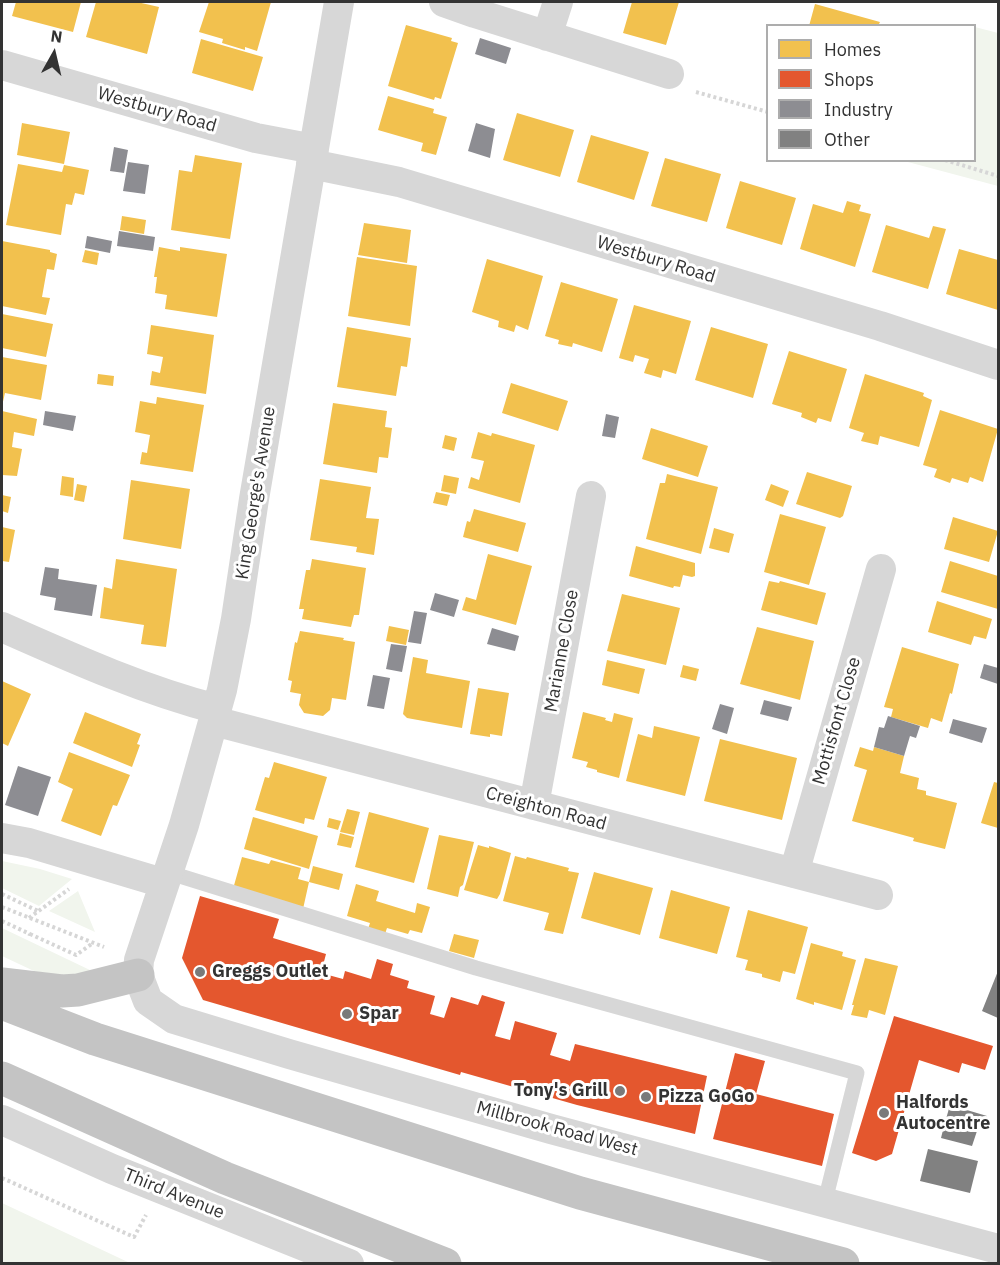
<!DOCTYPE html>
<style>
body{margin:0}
#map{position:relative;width:1000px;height:1265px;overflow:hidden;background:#fff;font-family:"IBM Plex Sans",sans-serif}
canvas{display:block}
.frame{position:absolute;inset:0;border:3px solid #333;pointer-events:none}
.legend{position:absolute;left:766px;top:24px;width:210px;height:138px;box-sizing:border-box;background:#fff;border:2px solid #adadad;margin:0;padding:8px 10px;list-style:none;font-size:18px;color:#333}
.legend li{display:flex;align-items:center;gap:12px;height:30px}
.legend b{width:30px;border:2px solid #adadad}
.north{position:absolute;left:24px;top:24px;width:60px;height:60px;-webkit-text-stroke:4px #fff;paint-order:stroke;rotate:8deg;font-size:16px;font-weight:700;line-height:24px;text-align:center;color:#333}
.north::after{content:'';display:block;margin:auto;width:21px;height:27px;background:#333;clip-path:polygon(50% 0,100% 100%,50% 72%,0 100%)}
</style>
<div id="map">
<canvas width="1000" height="1265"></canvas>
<div class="frame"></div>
<ul class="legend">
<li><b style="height:16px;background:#f2c14e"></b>Homes</li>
<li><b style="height:16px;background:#e4572e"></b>Shops</li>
<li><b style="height:16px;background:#8d8d92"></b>Industry</li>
<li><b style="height:16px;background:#818181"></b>Other</li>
</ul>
<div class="north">N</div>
</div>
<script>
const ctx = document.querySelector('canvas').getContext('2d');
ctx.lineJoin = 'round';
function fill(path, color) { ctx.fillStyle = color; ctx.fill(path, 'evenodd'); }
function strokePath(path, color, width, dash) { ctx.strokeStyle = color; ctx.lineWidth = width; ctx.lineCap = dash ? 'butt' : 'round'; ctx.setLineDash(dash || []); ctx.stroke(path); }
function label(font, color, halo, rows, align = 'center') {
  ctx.font = font + ' "IBM Plex Sans",sans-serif'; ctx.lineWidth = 6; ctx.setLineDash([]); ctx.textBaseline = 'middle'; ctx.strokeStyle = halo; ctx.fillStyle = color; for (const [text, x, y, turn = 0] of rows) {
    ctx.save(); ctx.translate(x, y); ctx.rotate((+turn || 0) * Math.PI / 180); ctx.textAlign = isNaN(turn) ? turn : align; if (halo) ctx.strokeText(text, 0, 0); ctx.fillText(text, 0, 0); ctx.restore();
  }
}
fill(new Path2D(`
 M975,27l23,6v153l-94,-25 70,-1z
 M2,861l38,8 32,10 -33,27 -37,-18z
 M78,891l17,41 -46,-21z
 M2,928l90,43 -41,8 -49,-23z
 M2,1203l128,60h-128z`), '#f1f5ed');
fill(new Path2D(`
 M16,2h65l-8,30 -61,-16z
 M96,2h41l22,5 -12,47 -61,-17z
 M209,2h62l-14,49 -12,-4v3l-23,-7 1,-4 -24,-7z
 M632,2h47l-13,43 -43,-12z
 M815,4l65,18 -2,4h-69z
 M406,25l46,13 -1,3 7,2 -17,56 -6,-2 -1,3 -46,-14z
 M201,39l62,18 -10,34 -61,-18z
 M388,96l46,13 -1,4 14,4 -11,38 -15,-4 2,-8 -45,-13z
 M517,113l57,17 -14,47 -57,-17z
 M22,123l48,9 -6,32 -47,-9z
 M591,135l58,17 -15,48 -57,-18z
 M195,155l47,8 -12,76 -59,-9 8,-60 13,2z
 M665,158l56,16 -14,48 -56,-16z
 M18,164l44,8 2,-7 25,5 -5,25 -9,-2 -3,12 -6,-1 -5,31 -55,-10z
 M740,181l56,17 -14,47 -56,-17z
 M847,201l14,4 -2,6 12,3 -16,53 -55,-18 13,-45 30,9z
 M122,216l24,4 -2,14 -24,-4z
 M364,223l47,7 -4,33 -49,-8z
 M886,225l43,13 4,-12 13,3 -18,60 -56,-17z
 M2,241l48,9v2l7,2 -3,16 -7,-1 -5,28 8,1 -4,17 -44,-9z
 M159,247l21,4v-4l47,7 -10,63 -52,-8 2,-14 -12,-2 2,-16h-3z
 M959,249l39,11v50l-52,-16z
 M85,250l14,3 -2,12 -15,-3z
 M357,257l60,9 -7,60 -62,-10z
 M487,259l56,17 -15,54 -12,-5 -2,7 -16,-5 1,-6 -27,-9z
 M561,282l57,17 -16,53 -29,-9 -1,4 -14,-3 1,-4 -14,-4z
 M634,305l57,16 -15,53 -13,-4 -2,8 -17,-5 5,-14 -14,-4 -2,7 -14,-4z
 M2,314l51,10 -7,33 -44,-9z
 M151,325l63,10 -8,59 -56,-9 2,-14 8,2 3,-16 -16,-3z
 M347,327l64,11 -4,29 -6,-1 -5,30 -59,-9z
 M711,327l57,17 -15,54 -58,-18z
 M789,351l58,18 -16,53 -13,-4 -2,5 -15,-6 1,-4 -30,-9z
 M2,357l45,8 -6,35 -36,-7 -3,13z
 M98,374l16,2 -1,10 -16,-2z
 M865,374l59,19 -1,3 9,4 -13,47 -39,-11 -2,9 -17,-4 3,-8 -15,-5z
 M511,383l57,18 -10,30 -56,-18z
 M157,397l47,8 -11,67 -53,-8 2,-12 5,1 3,-18 -15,-3 5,-31 16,3z
 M333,403l54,8 -2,16 7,1 -4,30 -9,-1 -2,16 -54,-9z
 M940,410l58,19 -15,53 -13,-5 -2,6 -16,-5 -2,5 -16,-6 3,-8 -14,-4z
 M2,411l35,8 -3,17 -20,-4 -2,15 10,2 -5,27 -15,-1z
 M651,428l57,18 -10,31 -56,-18z
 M478,432l13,4 1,-3 43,12 -15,58 -52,-15 3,-11 8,3 5,-19 -13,-3z
 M445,435l12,3 -3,13 -12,-3z
 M807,472l45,14 -9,30 -3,2 -44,-14z
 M667,474l51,13 -17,67 -55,-15 14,-56h5z
 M444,475l15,3 -3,16 -15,-3z
 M62,476l12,2 -1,19 -13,-2z
 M320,479l51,8 -5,31 13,1 -5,36 -18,-3 1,-5 -47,-7z
 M131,480l59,9 -9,60 -58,-10z
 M77,484l10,2 -3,16 -10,-2z
 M771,484l18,7 -6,16 -18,-7z
 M436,492l14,3 -3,11 -14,-3z
 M2,495l9,2 -3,16 -6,-2z
 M474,509l52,14 -8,29 -55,-15 4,-16 3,1z
 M780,514l46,13 -17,58 -45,-13z
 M953,517l45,14 -9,31 -45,-13z
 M2,527l13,3 -6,32 -7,-1z
 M714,528l20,6 -5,19 -20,-5z
 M636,546l59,17v13l-3,1 -9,-2 -3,12 -6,-1 -1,2 -44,-12z
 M488,554l44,12 -16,59 -54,-15 4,-13 10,3z
 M116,559l61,10 -11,78 -25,-3 3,-19 -44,-7 4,-31 8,2z
 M312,559l54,9 -7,47h-5l-3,12 -49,-8 2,-10h-5l7,-39h4z
 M950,561l48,15v33l-57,-17z
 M769,581l10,2 1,-2 46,12 -9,32 -56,-15z
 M622,594l58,14 -14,57 -59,-14z
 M937,601l55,18 -6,20 -12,-3 -3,9 -43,-13z
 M389,626l20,4 -3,15 -20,-4z
 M757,627l57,14 -14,59 -60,-16z
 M300,631l44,7 -1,2 12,2 -9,58 -14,-2 -2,12 -7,6 -19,-3 -5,-8 2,-11 -11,-2 2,-11 -4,-1 7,-38 2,1z
 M902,647l57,17 -7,30 -2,-1 -8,29 -11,-4 -3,10 -37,-11 2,-8 -9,-2z
 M413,657l15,3 -2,13 44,8 -8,47 -55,-10 -4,-4z
 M607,660l38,9 -6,25 -37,-9z
 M683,665l16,4 -3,12 -16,-4z
 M2,681l29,13 -23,52 -6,-3z
 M478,688l31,5 -7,43 -12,-2v3l-20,-3z
 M85,712l56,22 -4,10 3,1 -8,22 -59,-24z
 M583,712l23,6 -1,2 7,2 2,-9 19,5 -14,60 -22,-6v-2l-11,-3 2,-5 -16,-4z
 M654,726l46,11 -15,59 -59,-15 12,-47 14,4z
 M720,739l77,19 -15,62 -78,-19z
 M860,747l13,4 1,-4 30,9 -4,17 19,5 -2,11 9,2v4l31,8 -12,46 -32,-8 1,-3 -62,-17 15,-51 -13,-4z
 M69,752l61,23 -13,31 -4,-1 -12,31 -40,-15 12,-32 -15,-7z
 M274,762l53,15 -13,43 -9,-2 -1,6 -49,-14 10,-33 4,1z
 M994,782l4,1v45l-17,-5z
 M347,809l13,3 -6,23 -14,-3z
 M369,812l60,16 -15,55 -59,-16z
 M253,817l65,19 -9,33 -65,-20z
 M329,818l12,3 -3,9 -11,-3z
 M340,833l14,4 -3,11 -14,-3z
 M439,835l35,7 -11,43 -3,2 -2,10 -31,-8z
 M478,845l11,3v-2l22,7 -11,41 -3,5 -33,-9z
 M515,856l11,3 1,-2 42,11 -1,3 11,2 -16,61 -19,-4 5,-17 -46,-12z
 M242,857l27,7 2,-4 30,8 -3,11 11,3 4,-16 30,8 -4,16 -30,-8 -6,27 -70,-20z
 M594,872l59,16 -13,47 -59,-17z
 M356,884l23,7 -3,10 39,12 2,-10 13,4 -8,26 -12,-3 -2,4 -21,-6 -2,6 -17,-5 2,-6 -23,-7z
 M671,890l59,17 -13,47 -58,-16z
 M748,910l60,17 -13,47 -12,-3 -3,11 -18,-5v-3l-17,-4 3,-10 -12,-3z
 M454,934l25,6 -5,18 -25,-7z
 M811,943l32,9 -1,4 14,4 -14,50 -28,-8v3l-18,-6z
 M865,958l33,8 -13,49 -16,-5 -2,8 -16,-3 3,-10h-2z`), '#f2c14e');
fill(new Path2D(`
 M200,896l79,23 -6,19 53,16 -5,19 22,6 2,-8 26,8 6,-20 16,5 -3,11 19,6 -2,7 28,8 -5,18 14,4 7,-21 27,8 4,-10 23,7 -10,34 15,4 5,-19 42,12 -7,22 20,6 5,-17 132,32 -12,58 -118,-29 -116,-33 -1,3 -257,-75 -21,-42z
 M894,1016l99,30 -8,24 -23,-7 -3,10 -40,-13 -27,94 -16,7 -24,-8z
 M735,1053l30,8 -9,33 78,20 -12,52 -109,-27z`), '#e4572e');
fill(new Path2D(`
 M480,38l31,10 -5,16 -31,-10z
 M476,123l19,6 -5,29 -22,-7z
 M114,147l14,3 -4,23 -14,-2z
 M128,162l21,3 -4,29 -22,-3z
 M119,231l36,6 -2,14 -36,-5z
 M87,236l25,5 -2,12 -25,-5z
 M45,411l31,5 -3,15 -30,-6z
 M606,414l13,3 -4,21 -13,-2z
 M45,567l14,2 -1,10 39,6 -5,31 -38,-6 2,-12 -16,-3z
 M435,593l24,7 -5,17 -24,-7z
 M414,611l13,2 -6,31 -13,-2z
 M492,628l27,8 -4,15 -28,-7z
 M391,644l16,2 -5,26 -16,-3z
 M984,664l14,4v16l-18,-6z
 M373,675l17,3 -6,31 -17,-3z
 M764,700l28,7 -4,14 -28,-7z
 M720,704l14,4 -7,26 -15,-5z
 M888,716l32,10 -4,12 -6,-2 -6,20 -30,-9 5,-20 5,1z
 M953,719l34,9 -5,15 -33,-10z
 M18,766l33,11 -13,39 -33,-11z`), '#8d8d92');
fill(new Path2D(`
 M998,971v47l-16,-7z
 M950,1105l37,11 -3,14 -38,-11z
 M945,1122l32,9 -5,15 -31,-8z
 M928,1149l50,12 -8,32 -50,-12z`), '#818181');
strokePath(new Path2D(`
 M696,92l72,20
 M945,160l53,16
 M2,894l36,17
 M2,907l102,40
 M29,918l40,-29
 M2,921l28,13 -1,4
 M30,934l46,21 17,-12
 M2,1178l132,59 12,-22`), '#d6d6d6', 4, [3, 3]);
strokePath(new Path2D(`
 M167,872l309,96 381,105 -32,128`), '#d7d7d7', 15);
strokePath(new Path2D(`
 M339,2l-85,497 -18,120 -14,71 -38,135 -45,135 -1,15 10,26 26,18 115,35 262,75 447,120
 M444,2l31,11 194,61
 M547,36l11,-34
 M2,65l254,73 58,11
 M311,164l88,18 481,144 118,39
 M2,627c70,31 141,63 215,82
 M214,721l664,174
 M534,805l57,-309
 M2,838l27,5 134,40
 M794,873l87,-304
 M2,1120l110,49 237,95`), '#d7d7d7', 30);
strokePath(new Path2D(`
 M2,984l60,7 16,-1 60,-15
 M2,1003l93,36 485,154 263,71
 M2,1078l223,100 220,86`), '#c4c4c4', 33);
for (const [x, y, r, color] of [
 [200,972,6,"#7a7a7a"],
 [347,1014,6,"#7a7a7a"],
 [620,1091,6,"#7a7a7a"],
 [646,1097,6,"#7a7a7a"],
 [884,1113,6,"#7a7a7a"]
]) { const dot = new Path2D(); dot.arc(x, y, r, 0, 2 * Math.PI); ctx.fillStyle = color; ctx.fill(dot); strokePath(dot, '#fff', 2); }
label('18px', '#333', '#fff', [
 ["Westbury Road",157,110,16],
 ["Westbury Road",656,260,17],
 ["King George's Avenue",256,493,-81],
 ["Marianne Close",562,651,-80],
 ["Mottisfont Close",837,721,-74],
 ["Creighton Road",546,809,15],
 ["Millbrook Road West",557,1129,15],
 ["Third Avenue",174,1194,22]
]);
label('bold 18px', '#333', '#fff', [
 ["Greggs Outlet",212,972],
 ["Spar",359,1014],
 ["Tony's Grill",608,1091,"right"],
 ["Pizza GoGo",658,1097],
 ["Halfords",896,1103],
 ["Autocentre",896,1124]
], 'left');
</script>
